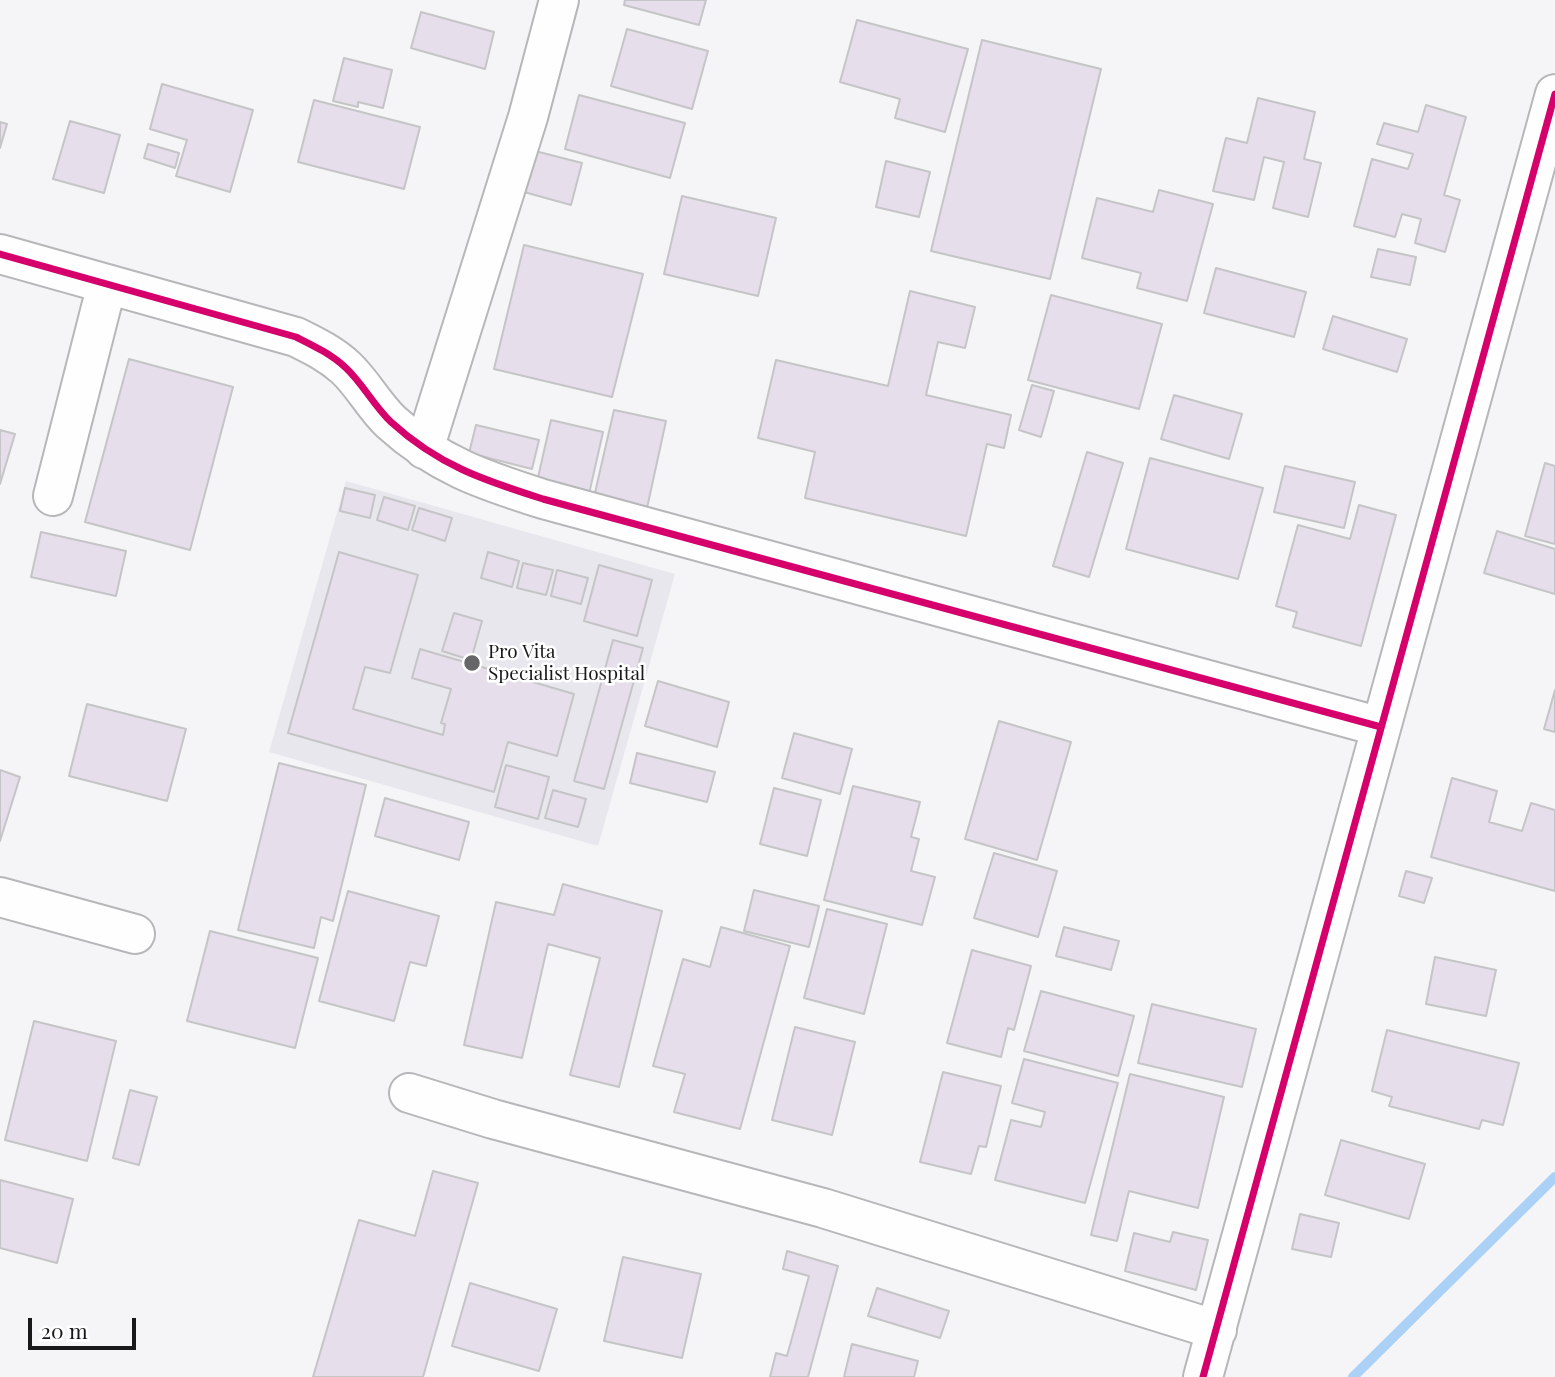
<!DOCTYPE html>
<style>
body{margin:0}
#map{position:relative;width:1555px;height:1377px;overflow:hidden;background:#f5f5f7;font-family:"Playfair Display",serif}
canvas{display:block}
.scale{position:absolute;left:28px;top:1318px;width:108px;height:32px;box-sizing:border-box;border:4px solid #19181a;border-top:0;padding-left:9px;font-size:21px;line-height:24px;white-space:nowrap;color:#19181a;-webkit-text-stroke:5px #fff;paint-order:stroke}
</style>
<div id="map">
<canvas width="1555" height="1377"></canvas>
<div class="scale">20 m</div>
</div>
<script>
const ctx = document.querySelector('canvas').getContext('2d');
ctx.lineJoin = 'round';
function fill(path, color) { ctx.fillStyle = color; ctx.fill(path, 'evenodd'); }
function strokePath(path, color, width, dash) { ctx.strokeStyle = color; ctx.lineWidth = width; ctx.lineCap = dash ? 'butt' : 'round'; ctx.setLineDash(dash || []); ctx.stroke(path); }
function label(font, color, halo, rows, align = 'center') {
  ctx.font = font + ' "Playfair Display",serif'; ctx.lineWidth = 5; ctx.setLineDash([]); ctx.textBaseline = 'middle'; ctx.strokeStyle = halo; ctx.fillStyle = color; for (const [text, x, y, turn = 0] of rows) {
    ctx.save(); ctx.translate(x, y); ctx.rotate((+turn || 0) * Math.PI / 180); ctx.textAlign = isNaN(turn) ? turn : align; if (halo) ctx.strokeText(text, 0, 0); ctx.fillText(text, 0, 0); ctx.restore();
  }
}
fill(new Path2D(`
 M346,481l329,93 -77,272 -329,-94z`), '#e8e7ee');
strokePath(new Path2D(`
 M1353,1377l202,-200`), '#abd1f7', 10);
const building = new Path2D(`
 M625,0h81l-7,25 -75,-20z
 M421,12l73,20 -9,37 -74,-21z
 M857,20l111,29 -23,83 -50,-14 5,-19 -60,-17z
 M627,29l81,22 -16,58 -81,-23z
 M982,40l119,29 -51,210 -119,-28z
 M344,58l48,12 -9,38 -25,-6v5l-25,-6z
 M162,84l91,26 -23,82 -54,-16 11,-36 -37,-11z
 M579,95l106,28 -15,55 -105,-29z
 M1258,98l57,14 -11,47 17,4 -13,54 -35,-9 11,-46 -20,-5 -10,43 -41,-9 13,-53 21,5z
 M314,100l106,27 -16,62 -106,-27z
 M1426,105l40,12 -22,78 16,5 -15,52 -30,-9 6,-24 -19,-5 -7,23 -41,-11 18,-67 36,10 5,-15 -36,-10 7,-21 34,9z
 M70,121l50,14 -16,58 -51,-14z
 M0,122l7,2 -7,24z
 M148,144l31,9 -4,15 -31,-10z
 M535,151l47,12 -11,42 -47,-13z
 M886,161l44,11 -11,45 -43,-10z
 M1159,190l54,14 -26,97 -50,-13 4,-15 -59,-15 15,-60 56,14z
 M682,196l94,22 -18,78 -94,-22z
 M524,245l119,29 -31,123 -118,-28z
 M1378,249l38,8 -6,28 -39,-8z
 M1216,268l90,24 -12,45 -90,-24z
 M910,291l65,16 -10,41 -27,-6 -12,53 85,20 -7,33 -17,-4 -21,92 -161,-38 10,-46 -57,-14 18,-78 112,26z
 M1051,295l111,29 -23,85 -111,-29z
 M1333,316l74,23 -10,33 -74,-23z
 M129,359l104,28 -43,163 -105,-28z
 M1032,385l22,6 -13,46 -22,-7z
 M1174,395l68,19 -13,45 -68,-20z
 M614,410l52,11 -19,87 -53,-11z
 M551,420l52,12 -14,62 -52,-12z
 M476,425l63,15 -7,29 -63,-16z
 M0,430l15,4 -15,50z
 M1087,452l36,11 -34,114 -36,-11z
 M1150,458l113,30 -25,91 -112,-30z
 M1545,463l10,3v78l-30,-8z
 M1285,466l70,16 -11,46 -70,-16z
 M345,488l30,7 -5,23 -30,-7z
 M384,497l31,9 -7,24 -31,-10z
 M1359,505l37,10 -35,131 -68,-19 4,-15 -21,-6 22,-81 52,14z
 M419,508l33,10 -7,23 -33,-11z
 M1497,531l58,18v45l-71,-21z
 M41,532l85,19 -10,45 -85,-19z
 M339,552l79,23 -28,98 -25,-6 -12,42 90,26 2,-11 -4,-1 10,-34 -39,-11 8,-29 154,45 -17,62 -49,-14 -14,50 -206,-59z
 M488,552l31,9 -7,26 -31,-9z
 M523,563l30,7 -7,25 -29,-7z
 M599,565l53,15 -15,56 -53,-15z
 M557,570l31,8 -7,26 -30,-8z
 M454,613l28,8 -11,39 -29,-9z
 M613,640l30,8 -39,141 -30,-8z
 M658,681l71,21 -12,45 -72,-21z
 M1555,690v42l-11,-3z
 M87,704l99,25 -19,72 -98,-25z
 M999,721l72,21 -34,118 -72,-21z
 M794,733l58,16 -12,45 -58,-16z
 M637,753l78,19 -8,30 -77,-19z
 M279,763l87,22 -33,136 -12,-4 -7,31 -76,-18z
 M506,765l43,12 -11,42 -43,-12z
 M0,770l20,7 -20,64z
 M1452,778l45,13 -8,31 33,9 9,-28 24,7v81l-124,-34z
 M853,786l67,16 -9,35 8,2 -8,32 24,6 -13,48 -98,-25z
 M774,788l47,12 -14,56 -47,-12z
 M553,790l33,9 -8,28 -33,-9z
 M385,798l84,24 -10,38 -84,-24z
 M994,853l63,18 -19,66 -64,-19z
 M1406,871l26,7 -8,25 -25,-7z
 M563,884l99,27 -43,176 -49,-12 30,-117 -52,-14 -26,114 -58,-13 32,-143 58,13z
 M754,890l65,16 -10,41 -65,-16z
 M348,891l91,25 -13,50 -16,-4 -16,59 -75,-20z
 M827,909l60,15 -23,90 -60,-16z
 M721,927l69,19 -50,183 -66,-17 11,-38 -32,-8 30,-107 27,8z
 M1064,927l55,14 -8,29 -55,-14z
 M210,931l108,27 -23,90 -108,-27z
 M972,950l59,16 -17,64 -6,-2 -7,29 -54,-14z
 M1435,957l61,13 -10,46 -60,-12z
 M1041,991l93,25 -16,60 -94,-25z
 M1152,1004l104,25 -14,58 -104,-24z
 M34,1021l82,20 -29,120 -82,-21z
 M795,1027l60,15 -23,93 -60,-15z
 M1387,1030l132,33 -16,62 -21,-5 -3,9 -90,-23 3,-9 -20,-6z
 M1024,1059l94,24 -33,120 -90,-23 16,-60 30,7 4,-15 -33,-9z
 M943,1072l58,14 -15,61 -7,-1 -8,28 -51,-12z
 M1130,1074l94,23 -26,111 -69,-17 -12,50 -26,-6z
 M130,1090l27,7 -18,68 -26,-7z
 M1341,1140l84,24 -16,55 -84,-24z
 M433,1171l45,12 -55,194h-110l46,-157 56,16z
 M0,1180l73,19 -16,64 -57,-15z
 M1300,1214l39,9 -8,34 -39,-8z
 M1173,1232l35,8 -12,50 -71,-19 9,-38 36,9z
 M787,1251l51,15 -30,111h-38l6,-24 11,3 22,-80 -26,-7z
 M623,1257l78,17 -19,84 -78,-17z
 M470,1283l87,26 -18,62 -87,-25z
 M877,1288l72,23 -9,27 -72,-22z
 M852,1344l66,17 -4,16h-70z`);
fill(building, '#e6deeb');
strokePath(building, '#c5c5c7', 2);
const minor = new Path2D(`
 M0,254l296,83c18,9 35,17 50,31 17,16 28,38 45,54 47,43 92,58 152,77l838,228
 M424,449l104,-332 31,-117
 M53,496l54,-212
 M0,897l135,37
 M409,1093l84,26 330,89 394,122
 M1203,1377l352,-1283`);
strokePath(minor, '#b7b7b9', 42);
strokePath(minor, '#fefefe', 38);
strokePath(new Path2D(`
 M0,254l296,83c18,9 35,17 50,31 17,16 28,38 45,54 47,43 92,58 152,77l838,228
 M1203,1377l352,-1283`), '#d6006c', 7);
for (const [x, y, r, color] of [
 [472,663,9,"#666567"]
]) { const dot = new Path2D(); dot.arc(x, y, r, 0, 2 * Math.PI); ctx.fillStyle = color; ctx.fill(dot); strokePath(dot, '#fff', 2.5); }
label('19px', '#19181a', '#fff', [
 ["Pro Vita",488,652],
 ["Specialist Hospital",488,674]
], 'left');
</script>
